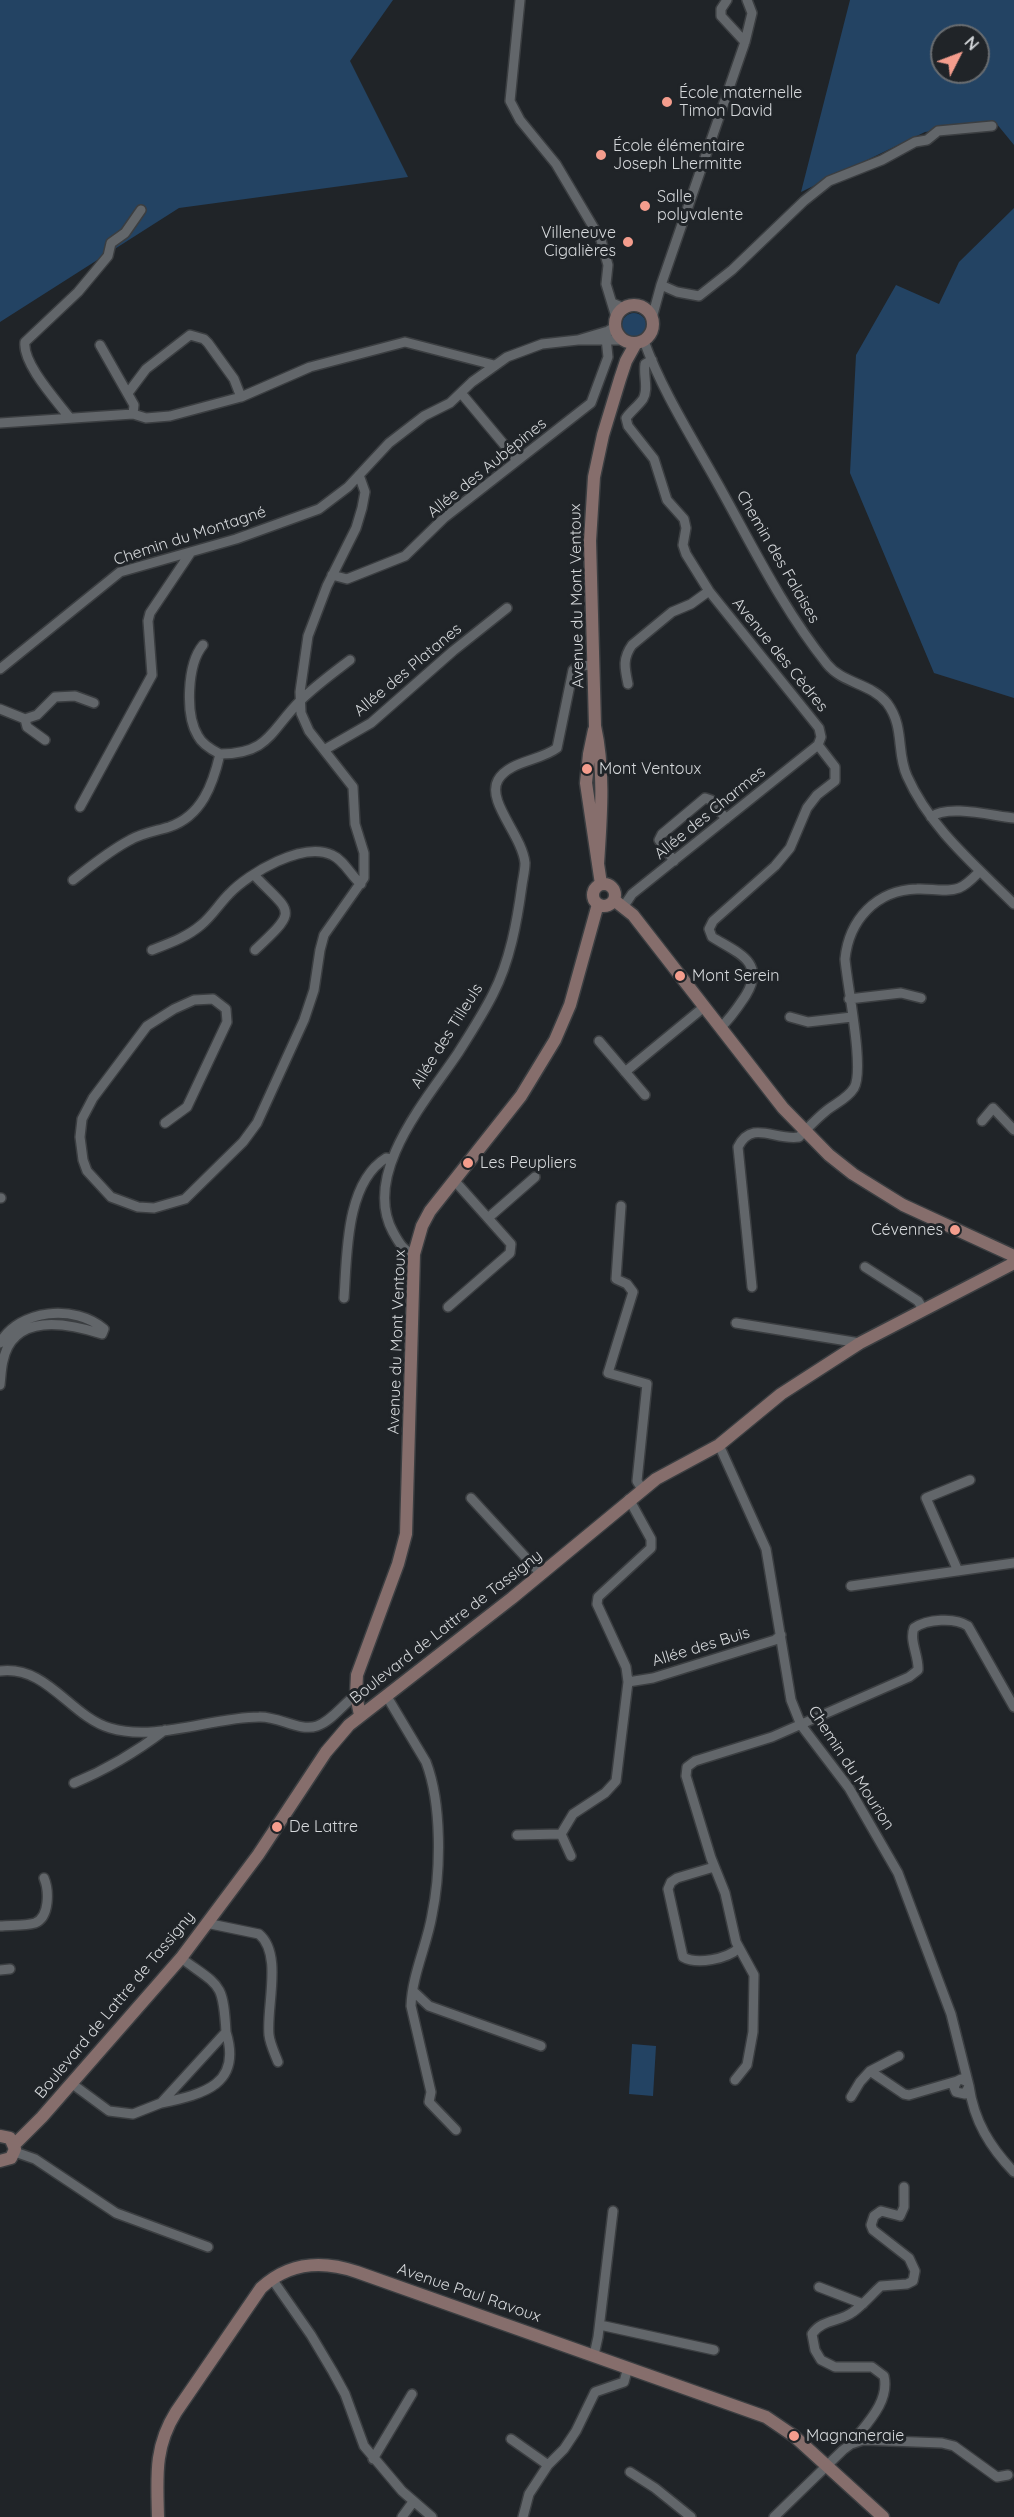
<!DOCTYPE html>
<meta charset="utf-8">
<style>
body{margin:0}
#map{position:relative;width:1014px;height:2517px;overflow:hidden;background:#202428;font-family:Quicksand,sans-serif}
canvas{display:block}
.north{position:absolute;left:930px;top:24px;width:60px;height:60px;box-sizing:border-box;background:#202428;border:2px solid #686c70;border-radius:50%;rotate:48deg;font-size:16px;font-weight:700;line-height:24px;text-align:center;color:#d5d8db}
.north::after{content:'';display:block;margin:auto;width:21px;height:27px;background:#f49d8d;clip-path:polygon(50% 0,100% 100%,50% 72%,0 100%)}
</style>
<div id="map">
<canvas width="1014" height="2517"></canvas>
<div class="north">N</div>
</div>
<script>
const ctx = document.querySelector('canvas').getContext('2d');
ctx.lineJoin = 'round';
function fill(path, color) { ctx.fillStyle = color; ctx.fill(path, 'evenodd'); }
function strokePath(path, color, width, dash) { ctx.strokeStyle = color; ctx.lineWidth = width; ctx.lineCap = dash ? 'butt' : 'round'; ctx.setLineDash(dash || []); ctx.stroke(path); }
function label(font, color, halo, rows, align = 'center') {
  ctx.font = font + ' Quicksand,sans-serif'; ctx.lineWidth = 6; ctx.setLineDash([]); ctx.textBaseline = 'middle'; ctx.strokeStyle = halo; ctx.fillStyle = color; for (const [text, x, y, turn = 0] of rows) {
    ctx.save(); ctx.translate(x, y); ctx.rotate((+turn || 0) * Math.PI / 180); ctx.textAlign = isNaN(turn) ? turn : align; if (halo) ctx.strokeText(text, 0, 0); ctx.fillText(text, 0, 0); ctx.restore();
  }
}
fill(new Path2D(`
 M0,0h393l-43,61 58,116 -229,31 -179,114z
 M850,0h164v145l-18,-22 -71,9 -124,60zM942,36h36v36h-36z
 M1014,208v490l-80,-25 -84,-200 6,-118 40,-70 43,19 20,-42z
 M622 325a12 12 0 1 1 24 0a12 12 0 1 1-24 0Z
 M632,2044l24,2 -3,50 -24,-2z`), '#234363');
const street = new Path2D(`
 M520,0l-10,101 10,19 36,44 45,76 7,25 -2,19 10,33
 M727,0l-6,9v7l24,26
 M661,285l16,7 22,4 33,-26 72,-69 25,-20 53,-21 33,-18 12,-2 11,-9 54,-5
 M612,303l12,5
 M652,318l9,-33 84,-243 7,-29 -5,-13
 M615,327l-7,4 -30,9h44
 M644,341c18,50 49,98 75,145 34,61 64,123 108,178 16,20 44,19 60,39 18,24 9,49 20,73 23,52 68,89 107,128
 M100,345l34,60 -1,9
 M652,360l-7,4c-2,12 4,25 -2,35 -5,7 -12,12 -17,19l2,8 26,33 13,41 17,19 2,9 -3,17 3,9 23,37 110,137 2,9 -3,8
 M128,393l18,-24 44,-34 14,4 4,4 26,36 7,18
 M461,393l56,67
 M69,417c-13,-17 -47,-54 -44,-75l53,-50 30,-36 3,-13 14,-10 16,-23
 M0,423l133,-9 13,4 24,-2 71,-19 69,-30 95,-25 89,23
 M332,575l15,4 58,-23 39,-38 147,-115 17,-46 -2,-19 2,-7
 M203,645c-16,19 -18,70 -5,91 4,8 14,14 22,18
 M0,669l120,-97 116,-33 83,-30 29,-22 41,-44 35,-27 26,-13 22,-21 35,-25 35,-13 36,-4
 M628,684c-3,-15 -6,-25 4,-39l40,-33 19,-8 18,-13
 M0,709l25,10 12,-4 18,-18 20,-1 19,7
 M25,719l2,8 18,13
 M324,750l47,-27 82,-72 54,-43
 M80,807l72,-132 -4,-54 2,-8 41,-61
 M931,817c17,-13 62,-1 83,1
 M674,861l-15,-21 3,-6 43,-36 6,2 15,19
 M254,875c37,39 46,33 1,75
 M73,880c18,-14 36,-29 57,-40 12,-7 26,-9 39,-13 33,-11 44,-43 51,-73 49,0 50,-23 80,-53 15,-15 33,-28 50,-41
 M624,906l8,-12 186,-149
 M152,950c18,-7 35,-13 49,-25 11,-9 18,-21 28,-31 20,-21 74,-53 103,-39 12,5 19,21 29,29
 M849,999l52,-6 20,5
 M790,1017l18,5 44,-5
 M720,1028c11,-10 18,-21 26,-33 20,-33 -8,-42 -34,-58l-3,-8 4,-8 62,-55 15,-18 17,-40 10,-13 18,-14v-14l-17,-22
 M599,1041l46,54
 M625,1072l79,-65
 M982,1121l11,-13 21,22
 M165,1123l22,-16 40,-85 -1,-13 -13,-10 -19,1 -20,9 -27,17 -54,72 -11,21 -2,18 3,23 4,11 24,26 27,10 16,1 31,-9 58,-57 14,-19 47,-103 10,-30 6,-40 4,-15 40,-57v-25l-9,-29 -2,-37 -44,-56 -8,-18 -1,-21 8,-56 19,-50 29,-58 6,-20 3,-16 -6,-17
 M0,1198h1
 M621,1206l-5,73 11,5 6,8 -25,81 39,11 -10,97 5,8
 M488,1218l47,-41
 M414,1254c-11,-3 -16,-13 -21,-22 -32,-59 35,-134 65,-179 12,-19 25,-39 35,-59 17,-33 24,-72 29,-109 1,-7 3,-15 3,-22 -3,-28 -39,-62 -27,-83 11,-19 42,-19 59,-32l16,-78 5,-4 16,-1
 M865,1267l53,34 5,8
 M752,1287l-14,-140c14,-28 37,-6 61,-10 9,-9 17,-18 27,-26 10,-8 21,-12 28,-23 11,-18 -7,-103 -9,-129 4,-39 31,-69 72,-70 13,-1 29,4 42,-1 8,-3 15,-11 21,-17
 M344,1298c3,-41 1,-115 42,-140l6,1
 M448,1307l62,-54 1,-9 -57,-64
 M736,1323l124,20
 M0,1343c19,-34 75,-39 104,-14l-2,5c-35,-11 -89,-22 -99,27 -2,8 -2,16 -3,24
 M719,1445l47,104 25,151 10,25 48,63 49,85 53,141 18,72 -4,8 -9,-2 -2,-5 3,-6 4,-2 7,3
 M471,1498l70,76
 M958,1571l-32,-73 44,-18
 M851,1586l163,-23
 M0,1671c47,-6 70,45 110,57 46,14 102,-11 149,-11 20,-1 40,15 58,9 15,-5 26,-22 39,-31
 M628,1682l25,-4 122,-38 6,-5
 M386,1695l40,67c16,42 15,109 6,153 -5,30 -20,60 -21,91l20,86 -2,10 27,28
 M74,1783c34,-14 62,-31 91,-53
 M561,1834l10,22
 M517,1835l44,-1 12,-20 32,-21 11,-12 12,-99 -2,-15 -29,-63 1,-7 53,-49v-9l-22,-40
 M714,1867l-37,11 -6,4 -3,7 15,68c14,8 44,2 56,-9
 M206,1923l53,11c24,20 7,73 10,101 1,9 6,19 9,27
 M0,1926c10,-1 25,0 35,-3 15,-6 14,-33 9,-45
 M0,1970l10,-1
 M413,1991l16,15 112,40
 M899,2056l-29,15 34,23 5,1 48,-14
 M735,2080l12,-15 6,-33 1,-57 -18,-33 -11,-49 -14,-35 -25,-82 1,-9 8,-6 77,-24 137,-60 9,-7c1,-14 -9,-29 -4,-42 13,-9 41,-11 54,-2l46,81
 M71,2083l38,28 24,3 28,-11 65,-71c-3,-51 -6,-45 -45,-74
 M969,2086c5,35 21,61 45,86
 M851,2097l9,-15 10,-11
 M161,2103c44,-9 81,-19 65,-71
 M15,2152l20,7 81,54 92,34
 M272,2279l39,56 22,37 12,22 19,52 38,45 30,26
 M819,2287l44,17
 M600,2325l114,25
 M594,2355l4,-18 15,-126
 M511,2439l37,26
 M851,2444c15,-20 39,-42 33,-68l-12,-9h-37l-14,-7 -6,-10 -3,-16c10,-15 28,-12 41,-22 11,-8 18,-17 28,-26l26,-2 6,-3 2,-10 -6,-13 -36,-28 -2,-5 3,-9 7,-5 19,5 4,-9v-20
 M373,2459l39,-65
 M630,2472l25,16 36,29
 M402,2517l11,-15
 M523,2517l6,-23 19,-29 16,-16 12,-18 19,-39 29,-10 4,-15
 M774,2517l69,-67 8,-6 12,-4 79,3 12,3 43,31 11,-2`);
const secondary = new Path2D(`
 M615 324a19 19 0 1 1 38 0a19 19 0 1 1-38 0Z
 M594,730l-5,24 -3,29 15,101
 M598,864c3,-46 7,-93 -3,-138l-5,-185 4,-64 9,-42 17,-56 6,-18 10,-18
 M593 895a11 11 0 1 1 22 0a11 11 0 1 1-22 0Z
 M614,900l19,15 150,193 46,47 24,19 50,31 111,51
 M360,1715l-4,-20 1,-20 41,-111 8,-30 8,-280 8,-28 8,-15 91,-115 34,-56 15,-35 28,-101
 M0,2136l10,2 5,11 -4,9 -11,3
 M14,2145l28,-28 139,-159 77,-103 68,-103 23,-27 163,-127 144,-119 63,-34 62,-51 79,-51 154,-80
 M158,2517c-1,-40 -4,-70 18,-105l85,-124c28,-26 61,-28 96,-16l409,145 28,19 89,81`);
strokePath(street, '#3b3e41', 12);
strokePath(secondary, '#3b3e41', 15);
strokePath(street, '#62666a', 9);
strokePath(secondary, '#866e6c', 12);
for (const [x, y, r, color] of [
 [667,102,6,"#f49d8d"],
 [601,155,6,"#f49d8d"],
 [645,206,6,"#f49d8d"],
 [628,242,6,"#f49d8d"],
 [587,769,6,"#f49d8d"],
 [680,976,6,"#f49d8d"],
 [468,1163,6,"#f49d8d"],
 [955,1230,6,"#f49d8d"],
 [277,1827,6,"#f49d8d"],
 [794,2436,6,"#f49d8d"]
]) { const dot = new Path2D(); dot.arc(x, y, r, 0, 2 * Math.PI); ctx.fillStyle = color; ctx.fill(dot); strokePath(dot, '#202428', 2); }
label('16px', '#d5d8db', '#202428', [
 ["École maternelle",679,93],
 ["Timon David",679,111],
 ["École élémentaire",613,146],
 ["Joseph Lhermitte",613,164],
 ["Salle",657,197],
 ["polyvalente",657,215],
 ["Villeneuve",616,233,"right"],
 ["Cigalières",616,251,"right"],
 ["Mont Ventoux",599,769],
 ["Mont Serein",692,976],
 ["Les Peupliers",480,1163],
 ["Cévennes",943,1230,"right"],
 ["De Lattre",289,1827],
 ["Magnaneraie",806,2436]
], 'left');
label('16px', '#d5d8db', '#202428', [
 ["Allée des Aubépines",487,468,-39],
 ["Chemin du Montagné",190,536,-18],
 ["Chemin des Falaises",778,557,60],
 ["Avenue du Mont Ventoux",577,596,-91],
 ["Avenue des Cèdres",780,655,51],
 ["Allée des Platanes",408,670,-40],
 ["Allée des Charmes",710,813,-39],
 ["Allée des Tilleuls",447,1036,-58],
 ["Avenue du Mont Ventoux",397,1342,-88],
 ["Boulevard de Lattre de Tassigny",446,1627,-38],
 ["Allée des Buis",701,1647,-17],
 ["Chemin du Mourion",851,1768,57],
 ["Boulevard de Lattre de Tassigny",115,2005,-50],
 ["Avenue Paul Ravoux",469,2293,19]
]);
</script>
